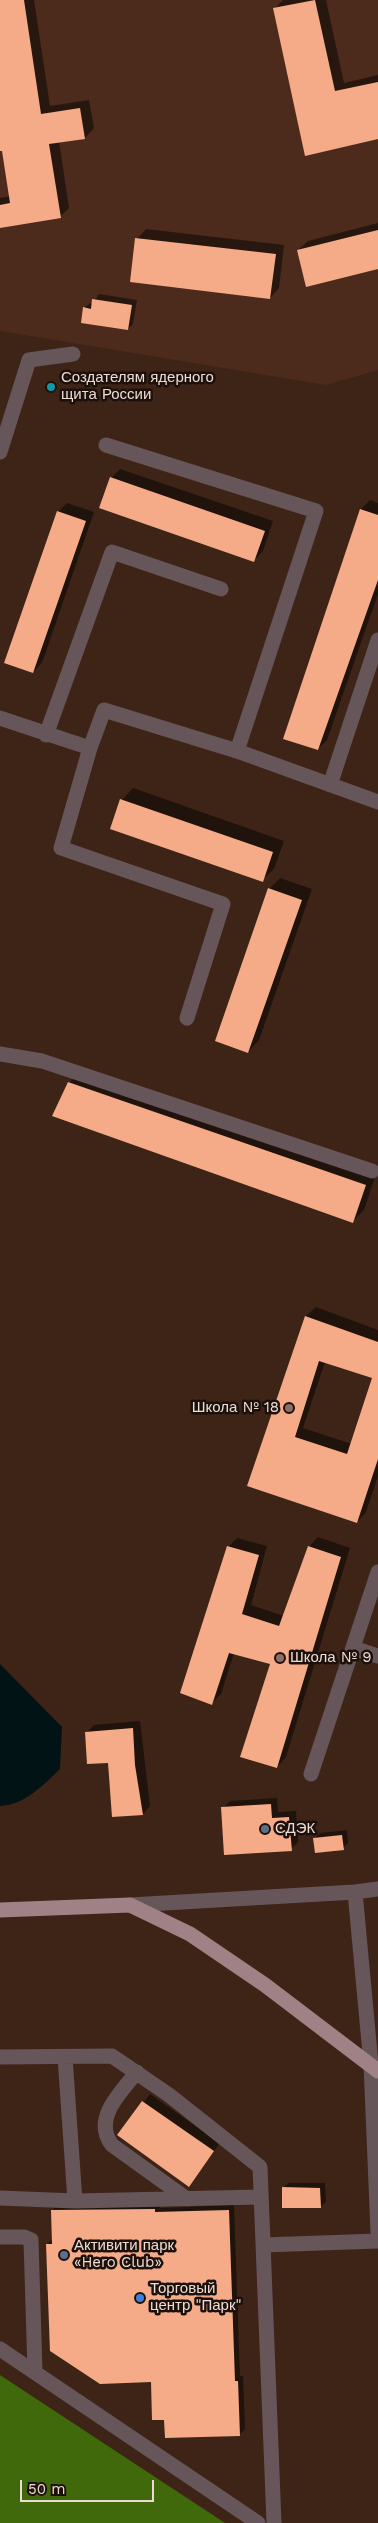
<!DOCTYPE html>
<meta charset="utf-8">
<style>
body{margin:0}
#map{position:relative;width:378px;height:2523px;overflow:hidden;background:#3d2417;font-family:"Work Sans",sans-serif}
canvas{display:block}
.scale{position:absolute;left:20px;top:2480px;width:134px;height:22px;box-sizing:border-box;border:2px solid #eedcd4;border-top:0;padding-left:6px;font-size:15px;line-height:18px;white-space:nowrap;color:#eedcd4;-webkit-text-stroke:4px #1c100b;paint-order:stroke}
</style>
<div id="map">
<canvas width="378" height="2523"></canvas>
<div class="scale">50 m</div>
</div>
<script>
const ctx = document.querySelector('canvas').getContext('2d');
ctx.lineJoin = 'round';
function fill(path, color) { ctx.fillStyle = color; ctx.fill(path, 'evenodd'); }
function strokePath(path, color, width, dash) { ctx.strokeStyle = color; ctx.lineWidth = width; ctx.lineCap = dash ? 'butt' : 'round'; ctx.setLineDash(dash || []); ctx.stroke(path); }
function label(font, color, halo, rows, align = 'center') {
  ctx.font = font + ' "Work Sans",sans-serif'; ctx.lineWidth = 5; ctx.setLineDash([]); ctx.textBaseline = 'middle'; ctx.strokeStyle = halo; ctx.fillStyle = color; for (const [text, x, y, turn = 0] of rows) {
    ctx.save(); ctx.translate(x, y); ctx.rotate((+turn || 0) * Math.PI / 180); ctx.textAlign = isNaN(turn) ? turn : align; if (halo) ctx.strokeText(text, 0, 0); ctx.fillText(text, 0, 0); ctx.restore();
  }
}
fill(new Path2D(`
 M0,0h378v370l-52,15 -326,-54z`), '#4c2b1c');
fill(new Path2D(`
 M0,2375l225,148h-225z`), '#40690b');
fill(new Path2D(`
 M0,1664l62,63 -2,42c-17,16 -35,36 -60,37z`), '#021316');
fill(new Path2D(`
 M0,0h34l16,106 39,-6 5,28 -9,10 -26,3 10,67 -9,9 -60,9v-28l10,-2 -7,-47 -3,1z
 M283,0h43l18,83 34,-8v63l-72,17 -32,-146z
 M378,223v45l-80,-18 10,-9z
 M146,229l138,16 -5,43 -9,10 -133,-59z
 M99,294l38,6 -4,24 -5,5 -44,-21 6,-5h3z
 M120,469l153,52 -10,30 -9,9 -143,-82z
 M370,500l8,3v91l-51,146 -9,9 43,-240z
 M67,503l27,9 -52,151 -9,9 25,-160z
 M133,788l151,53 -10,28 -12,11 -140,-80z
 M280,878l32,11 -53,151 -11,12 21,-163z
 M80,1071l296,103 -12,36 -11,11 -284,-138z
 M316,1307l62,23v146l-12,36 -9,10 -109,-37 58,-169zM325,1362l48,16 -21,66 -49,-16z
 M318,1537l32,11 -64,209 -9,10 -5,-104 -38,-10 -13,41 -9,9 16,-156 9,-9 30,8 -16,59 33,11 25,-69z
 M140,1721l10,85 -7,8 -33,-52 -23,-30 7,-7z
 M277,1798l1,14 18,-1 2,31 -7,7 -68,-41 7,-7z
 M347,1830l1,13 -5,5 -28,-10 5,-5z
 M150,2094l70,49 -32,43 -69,-51z
 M288,2183h37l1,19 -6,5 -37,-19z
 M160,2204v4l74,-3 6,171h3l2,53 -6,6 -74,-16 -13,-38 -105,-136 5,-6v-29l6,-5z`), '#0007');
fill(new Path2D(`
 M0,0h24l17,114 39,-6 5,31 -36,5 12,74 -61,10v-23l10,-2 -8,-52h-2z
 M315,0l20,91 43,-9v57l-73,17 -32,-148z
 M378,230v39l-72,18 -9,-37z
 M135,238l141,16 -6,45 -140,-17z
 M92,299l40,6 -4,25 -47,-7 2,-16 8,2z
 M110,477l155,54 -11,31 -155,-54z
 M360,509l18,6v65l-60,170 -35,-11z
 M57,511l29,10 -53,152 -29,-10z
 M120,799l153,53 -10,30 -153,-53z
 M268,888l34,12 -54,153 -33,-12z
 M68,1082l298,103 -13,38 -301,-107z
 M305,1316l73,26v117l-21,64 -110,-37zM319,1361l53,17 -25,76 -52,-17z
 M227,1546l32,9 -17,59 37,12 29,-80 33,11 -64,211 -37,-11 30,-93 -41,-11 -17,52 -32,-12z
 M133,1728l2,37 8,50 -31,2 -4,-54 -21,1 -2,-32z
 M271,1804l1,14 17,-1 3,34 -68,4 -3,-48z
 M342,1835l2,15 -29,3 -2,-15z
 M142,2101l72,50 -25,36 -72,-52z
 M282,2187l38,1 1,20h-39z
 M155,2209v3l74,-2 6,171h3l2,55 -75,2 -1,-18h-12l-1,-38 -51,2 -50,-33 -4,-107h6l-1,-34z`), '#f6ab88');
strokePath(new Path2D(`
 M106,445l210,66 -79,240
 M0,452l29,-92 44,-6
 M0,718l90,30 14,-38 133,41 141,51
 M46,735l66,-183 109,37
 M90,748l-29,100 162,56 -36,114
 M330,785l48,-145
 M0,1054l42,7 330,110
 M353,1648l25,8
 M311,1774l67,-202
 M355,1892l16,172 7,168
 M130,1905l225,-13 23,-3
 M0,2057l112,-1 57,39 91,72 14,356
 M65,2057l10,144
 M137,2072c-16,20 -45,47 -25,73l75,54
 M0,2198l75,3 186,-4
 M0,2237h24l7,3 4,131
 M263,2245l115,-4
 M0,2349l258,174`), '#665659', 15);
strokePath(new Path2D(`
 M0,1910l130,-5 60,29 75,51 113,86`), '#9f8186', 15);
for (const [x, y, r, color] of [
 [51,387,5,"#0f9aa8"],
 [289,1408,5,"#8d6e63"],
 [280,1658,5,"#8d6e63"],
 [265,1829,5,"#5c6f8a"],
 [64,2255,5,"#5c6f8a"],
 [140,2298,5,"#3f7fe0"]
]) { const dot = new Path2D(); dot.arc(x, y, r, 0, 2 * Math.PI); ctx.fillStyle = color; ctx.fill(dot); strokePath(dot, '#1c100b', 2); }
label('15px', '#eedcd4', '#1c100b', [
 ["Создателям ядерного",61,378],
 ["щита России",61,395],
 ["Школа № 18",279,1408,"right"],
 ["Школа № 9",290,1658],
 ["СДЭК",275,1829],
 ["Активити парк",74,2246],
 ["«Hero Club»",74,2263],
 ["Торговый",150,2289],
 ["центр \"Парк\"",150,2306]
], 'left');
</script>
